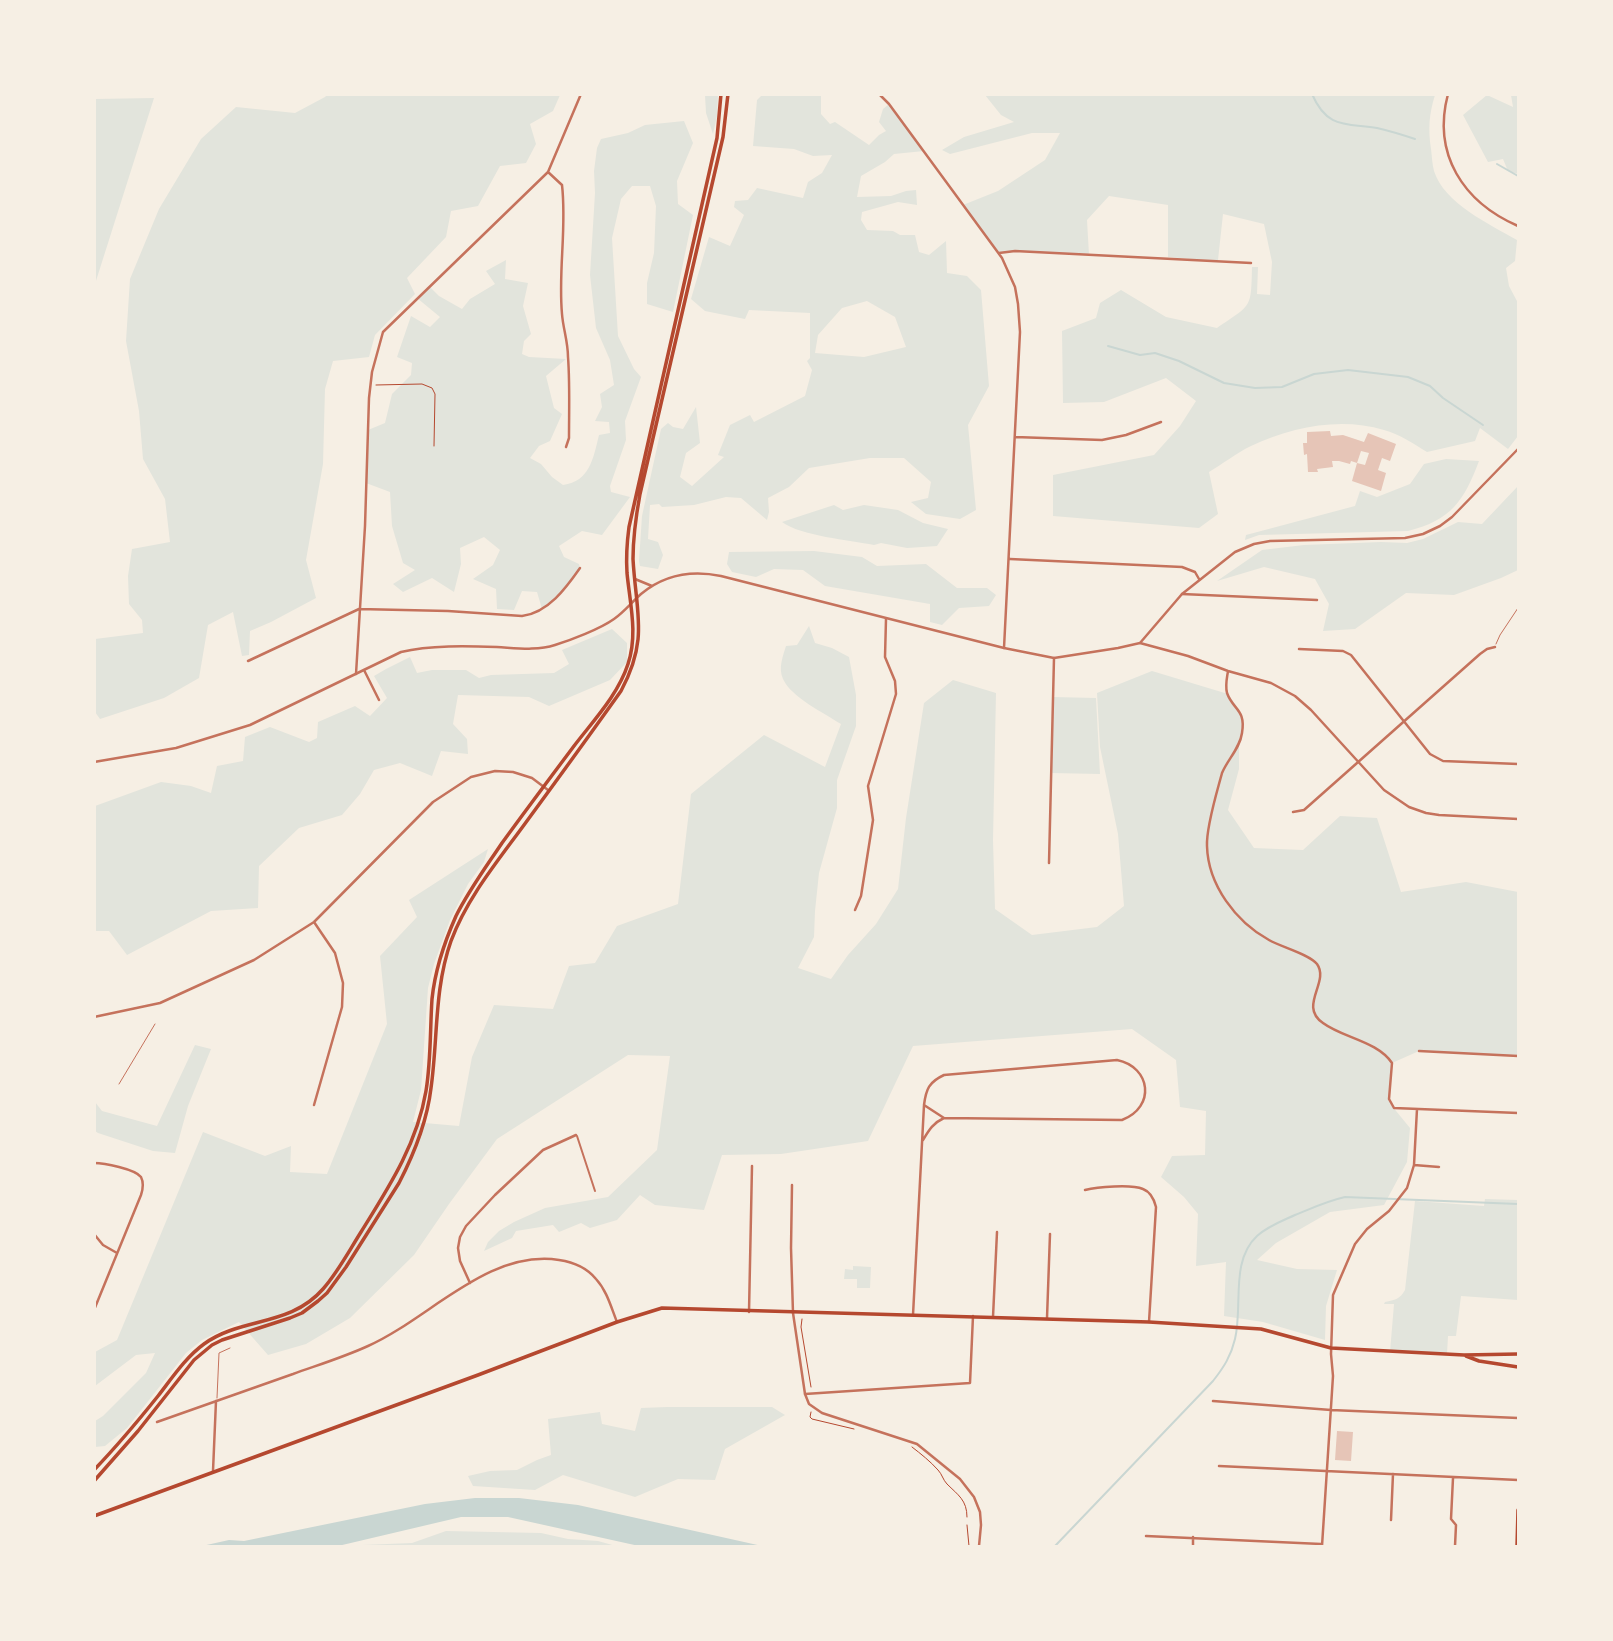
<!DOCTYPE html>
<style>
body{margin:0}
#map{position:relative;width:1613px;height:1641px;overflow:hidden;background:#f6efe4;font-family:"Titillium Web",sans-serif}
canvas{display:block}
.frame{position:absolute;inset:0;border:96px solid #f6efe4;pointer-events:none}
</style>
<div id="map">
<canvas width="1613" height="1641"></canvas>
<div class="frame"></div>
</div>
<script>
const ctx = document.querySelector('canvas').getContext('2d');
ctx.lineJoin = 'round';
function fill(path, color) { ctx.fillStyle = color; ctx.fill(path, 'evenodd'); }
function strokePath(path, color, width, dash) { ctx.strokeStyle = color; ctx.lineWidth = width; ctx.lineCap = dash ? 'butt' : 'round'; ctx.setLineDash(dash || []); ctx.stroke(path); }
fill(new Path2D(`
 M327,95h233l-7,16 -23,13 6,20 -10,19 -26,3 -22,40 -27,5 -5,26 -39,41 8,16 -40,41 -6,22 -36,4 -8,28 -2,75 -17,96 10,38 -45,24 -21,9 -1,24 -7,1 -9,-44 -25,13 -9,53 -35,20 -64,21 -5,-7v-73l48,-6 -1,-13 -13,-16 -1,-28 4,-27 38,-7 -5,-43 -22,-40 -4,-48 -13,-70 4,-62 29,-70 42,-70 35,-32 59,6 30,-16z
 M705,95h13l-1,21 -4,18 -7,-21z
 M762,95h59v19l9,10 5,-2 34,23 10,-10 7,-4 -7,-9 4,-13 6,-5 35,47 -30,3 -9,8 -24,14 -4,21 34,-1 15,-5 10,-1 1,15 -19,-3 -36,10 -1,8 6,10 26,1 7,4h15l4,17 10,3 17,-14 1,32 20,3 14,14 8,96 -21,39 8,85 -16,9 -34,-5 -15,-12 17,-4 3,-16 -27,-24h-34l-61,10 -20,19 -21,11 1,14 -2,8 -26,-22 -15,-1 -32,8 -32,2 -3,-3 -9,1 -2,34 10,3 5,13 -5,14 -18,-3 -1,-5 3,-45 19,-87 7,-6 5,4 10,2 13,-22 4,36 -14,10 -6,24 12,9 32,-29 -6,-2 12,-30 20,-10 4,7 51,-26 7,-26 -5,-9 3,-3v-45l-61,-3 -4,9 -40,-8 -14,-12 18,-62 21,9 14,-31 -10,-8 1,-6 13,-1 9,-12 46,10 5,-16 14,-9 10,-18 -19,1 -19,-7 -41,-3 4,-46zM867,301l28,16 11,30 -42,10 -49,-4 3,-18 24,-27z
 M985,95h450c-6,19 -7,34 -4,54 1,7 1,15 3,22 10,32 55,53 83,69l-2,21 -9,7 3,18 9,17v133l-10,13 -28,-21 -5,13 -48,11c-13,-8 -28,-18 -43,-22 -44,-13 -92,-3 -133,16 -15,7 -28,18 -42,26l9,42 -19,14 -146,-12v-41l101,-20 26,-29 16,-25 -30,-23 -62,24 -41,1 -1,-72 34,-13 4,-15 21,-13 45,27 51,11c35,-24 34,-19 35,-61h6l-1,27 13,1 2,-33 -8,-38 -41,-10 -5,46h-16l-34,-3v-52l-59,-9 -22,24 2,35 -74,-4 -16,2 -36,-48 35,-14 47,-31 15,-27h-28l-82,21 -8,-4 22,-13 50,-15 -13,-7z
 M1487,95l26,12 -2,-12h7v79l-10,-3 -5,-12 -15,3 -25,-47z
 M154,98l-59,186v-185z
 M684,121l9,22 -16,38 1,23 15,11 -20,97 -26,-8v-21l7,-30 2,-47 -6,-20h-18l-11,13 -9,39 6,98 16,33 7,8 -16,44 1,19 -16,46 1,6 19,5 -28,38 -20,-4 -23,15 5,11 15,7 1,4 -16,23 -22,18 -5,-17 -15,-1 -8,19 -17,-1 -1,-20 -23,-10 20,-14 7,-15 -16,-13 -24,11 1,16 -7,28 -22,-14 -29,14 -10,-8 22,-14 -12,-7 -11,-37 -2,-34 -24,-9 2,-53 17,-7 7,-29 19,-19 1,-12 -15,-6 14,-41 19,11 10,-10 -23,-19 12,-12 10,10 23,13 8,-10 25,-15 -9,-13 20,-11 -1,19 23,4 -5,23 8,28 -7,7 -2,13 7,3 37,2 -20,17 8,32 8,6 -12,27 -11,5 -9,12 11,6 11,13 11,8c27,-4 30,-26 36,-50l11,-2 -1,-11 -14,-1 7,-14 -2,-13 14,-9 -4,-25 -14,-32 -6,-53 5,-82 -1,-22 3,-23 4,-9 27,-6 17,-8z
 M1446,459l33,2c-15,40 -28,59 -71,70l-149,4 -14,5 1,-5 109,-29 5,-15 17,6 33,-13 14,-20z
 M1518,486v84l-17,8 -47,17 -48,-2 -51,36 -32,2 6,-27 -14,-25 -51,-12 -47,14 45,-31 42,-5 77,-3 26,1 16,-4 35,-17 24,2z
 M834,505l9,5 21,-5 34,5 25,13 25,6 -11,17 -30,2 -26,-5 -7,2c-25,-5 -73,-9 -92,-23z
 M814,551l48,6 15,9 49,-2 31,24h30l9,7 -7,11 -30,2 -17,17 -12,-3v-18l-105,-18 -22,-16 -29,-1 -18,8 -24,-5 -5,-8 2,-12z
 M809,626l6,17 17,5 17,9 7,38v31l-19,54v28l-18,65 -4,38 -1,26 -16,31 33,11 17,-24 28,-31 22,-35 8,-71 18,-115 29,-23 43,13 -3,147 2,69 37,26 65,-8 27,-21 -6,-72 -18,-87 -3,-54 55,-22 76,23 11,16 4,14 -4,20v25l-11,41 26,38 49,2 37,-34 37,2 24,74 65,-10 52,10v164l-99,-5 -27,12 -3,36 3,7 18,22 -3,34 -23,43 -54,7 -54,31 -19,17 40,9 40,1 -11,36 -1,34 -62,-18 -39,-6 2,-54 -30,4 2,-52 -14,-17 -23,-20 11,-21 33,-1 1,-44 -26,-4 -4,-47 -44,-31 -219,17 -45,95 -87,13 -59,1 -18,55 -49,-5 -15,-10 -23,25 -27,8 -9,-5 -22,9 -6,-7 -37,6 -4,7 -28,13 4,-9 11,-11 15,-9 31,-14 63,-11 49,-47 13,-94 -42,-1 -131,84 -48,65 -35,51 -64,63 -44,26 -38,11 -29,-33 -37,18 -16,13 -59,75 -22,18 -10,1v-26l8,-5 43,-43 9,-20 -19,2 -41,31v-34l22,-12 86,-208 62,24 26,-10 -1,26 37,2 60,-150 -7,-68 37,-39 -8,-17 79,-51 -4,13 -16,22 -18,36 -16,44 -6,24 -7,102 -8,32 46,4 13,-69 22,-52 59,4 16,-43 26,-3 22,-37 61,-22 13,-110 73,-59 61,32 16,-43c-17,-11 -50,-27 -58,-45 -5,-11 0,-23 3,-33l11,-1z
 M612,629l15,14v19l-17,18 -61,26 -20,-9 -71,-2 -5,29 14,15 1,15 -27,-3 -9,25 -32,-13 -26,7 -14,24 -18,21 -43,13 -40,38 -1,42 -47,3 -84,44 -18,-24h-14v-125l66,-24 30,4 20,7 6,-27 26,-5 2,-24 25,-10 39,15 8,-4 1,-16 37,-16 15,10 17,-18 -13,-22 12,-7 24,-12 7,16 15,-3h34l13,8 12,-3 63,-2 15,-9 -7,-14z
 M1053,697l43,1 4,76 -49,-1z
 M195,1045l16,4 -23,57 -13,47 -22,-2 -55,-18 -3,-2v-29l7,9 55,15z
 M1485,1199l33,1v100l-57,-4 -5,40h-8l-1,18 -57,-2 4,-48h-10l1,-2c10,-2 15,-3 20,-12l10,-89 69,5z
 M853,1266l18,1 -1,21h-13v-9h-13l1,-10 8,1z
 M667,1407h105l13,8 -60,34 -10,31 -37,-1 -43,18 -72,-22 -28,15 -62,-4 -5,-10 22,-5 27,-1 20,-10 14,-5 -3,-36 52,-7 2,12 33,7 6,-23z
 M446,1531l95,2 27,6 30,2 18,5h-278l74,-3z`), '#e2e4dc');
fill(new Path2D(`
 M475,1498h44l59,7 184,41h-123l-131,-29h-47l-123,29h-136l27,-6 15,1 181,-37z`), '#c9d6d2');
strokePath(new Path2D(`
 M1312,94c15,35 34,29 65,34 13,3 26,7 38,11
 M1497,164l21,12
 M1108,346l32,9 15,-2 24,8 45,22 31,5 27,-1 32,-13 34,-4 60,7 22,9 13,12 40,27
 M1055,1546l158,-165c11,-14 18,-25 22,-42 8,-33 -5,-78 22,-103 11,-10 25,-15 38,-21 17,-7 32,-14 50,-18l173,7`), '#c9d6d2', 2);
fill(new Path2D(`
 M1330,431l1,5 12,-1 21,7 4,-9 28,11 -6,17 -8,-3 -4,12 8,3 -5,18 -29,-10 5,-18 8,2 4,-12 -8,-2 -4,12 -6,-2 -1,3 -11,-3h-7l1,6 -16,2 1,3h-10l-1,-18 -3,1 -1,-12h4v-11z
 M1337,1431l16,1 -2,29 -16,-1z`), '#e6c5b7');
strokePath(new Path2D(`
 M376,385l46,-1 10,4 3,6 -1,52
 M802,1319l-1,8 10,60
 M811,1412l-1,5 2,2 42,10
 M912,1447c9,7 18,14 26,23 4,4 5,10 9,14 11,11 20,16 20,33
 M967,1525l2,21`), '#b5482f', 1);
strokePath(new Path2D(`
 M1496,644l4,-9 18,-27
 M119,1084l36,-60
 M217,1398l2,-45 11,-5`), '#c5725c', 1);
strokePath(new Path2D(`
 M577,1136l18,55`), '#c5725c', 2);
strokePath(new Path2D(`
 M879,94l10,10 113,154 13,29 3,17 2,28 -16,316
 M548,172l14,13c5,43 -4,86 0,129 1,14 6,28 6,43 2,26 1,54 1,81l-3,9
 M999,253l16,-2 236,12
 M1015,437l87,3 24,-5 35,-13
 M1010,559l172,8 13,5 4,7
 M1182,594l135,6
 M1140,643l48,13 40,15 43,12 24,13 16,14 73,80 25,17 17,6 13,2 79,4
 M1299,649l44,2 8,4 79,99 13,7 75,3
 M248,661l111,-52 89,2 74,5c26,-3 44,-28 58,-48
 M364,670l15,30
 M1228,671c-1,7 -3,14 -1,22 6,17 19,16 15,40 -2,15 -14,26 -20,40 -5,19 -16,54 -15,73 1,39 29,76 62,94 12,7 40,14 48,24 13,18 -19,42 6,59 20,15 54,18 69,40l-3,36 5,9 124,5
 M356,674l9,-148 4,-128 3,-26 11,-40 165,-160 33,-78
 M1293,812l11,-2 176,-156 7,-5 8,-2
 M1049,863l5,-205
 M855,910l6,-14 12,-76 -5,-34 28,-92 -1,-13 -10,-24 1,-38
 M314,922l21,31 8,30 -1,24 -28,98
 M94,1017l66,-14 94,-43 60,-38 119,-120 38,-25 24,-6 18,1 19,6 16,12
 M1419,1051l99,5
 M924,1105l20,13
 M94,1163c10,0 41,6 47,14 3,6 2,12 0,18l-47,115
 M1414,1165l25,2
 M792,1185l-1,63 2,65
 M1085,1190c12,-3 46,-6 58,-1 8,3 11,10 13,18l-7,115
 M94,1234l9,11 14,8
 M470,1283l-10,-22 -2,-13 2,-11 6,-11 29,-31 48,-45 33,-15
 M749,1312l3,-146
 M913,1315l11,-210c2,-16 5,-23 20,-30l173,-15c34,7 39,47 5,60l-178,-2c-11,5 -15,12 -21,22
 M993,1317l4,-85
 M1047,1318l3,-84
 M805,1394l165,-11 3,-67
 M1213,1401l118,9 187,8
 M157,1422c46,-16 91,-32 136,-48 25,-9 51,-17 75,-28 61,-27 120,-97 191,-86 14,2 28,8 37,19 11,12 15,28 21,43
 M1219,1466l299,14
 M213,1471l3,-70
 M1453,1478l-2,41 5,6 -1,21
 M1391,1520l2,-46
 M1146,1536l175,8
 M1193,1546v-9
 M1322,1546l11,-170 -2,-22 2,-59 22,-51 12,-15 22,-18 18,-23 7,-23 3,-56`), '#c5725c', 2.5);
strokePath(new Path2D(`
 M1448,94c-16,60 15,108 70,132
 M635,579l17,7
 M94,762l82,-14 74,-23 151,-73c29,-7 66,-6 96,-5 19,1 40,4 58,-2 16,-5 45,-16 59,-26 10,-7 18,-17 27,-25 24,-20 51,-24 80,-18l283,72 50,10 64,-10 22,-5 42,-49 53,-42 19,-8 16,-3 135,-3 18,-4 17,-8 12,-9 66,-68
 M793,1313l12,81 4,10 13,9 95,31 43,35 14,18 6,15 1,13 -2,21`), '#c5725c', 2.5);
strokePath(new Path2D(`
 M1466,1356l13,5 39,6
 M94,1516l384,-141 139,-53 45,-14 487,14 112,7 70,19 133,7 54,-1`), '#b5482f', 3.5);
strokePath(new Path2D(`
 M94,1470c23,-24 44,-49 64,-74 14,-18 28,-39 46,-52 37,-27 86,-17 119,-55 15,-17 26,-38 38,-57 28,-45 56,-88 65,-141 5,-30 4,-61 6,-92 3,-29 12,-56 24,-83 13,-26 30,-49 46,-73 24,-33 48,-65 72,-97 19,-25 44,-51 54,-82 10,-30 2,-60 -1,-91 -1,-15 0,-31 2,-46l88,-389 4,-44
 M94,1481l44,-50 56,-71 18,-15 10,-5 68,-22 12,-5 16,-12 9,-8 19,-26 53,-84c15,-29 28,-61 32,-95 7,-49 3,-99 20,-147 16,-43 46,-79 73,-116 33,-45 65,-89 97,-134 28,-52 15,-78 12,-132 0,-22 3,-43 7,-65l83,-357 5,-43
 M1517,1546l1,-36`), '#b5482f', 3.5);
</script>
